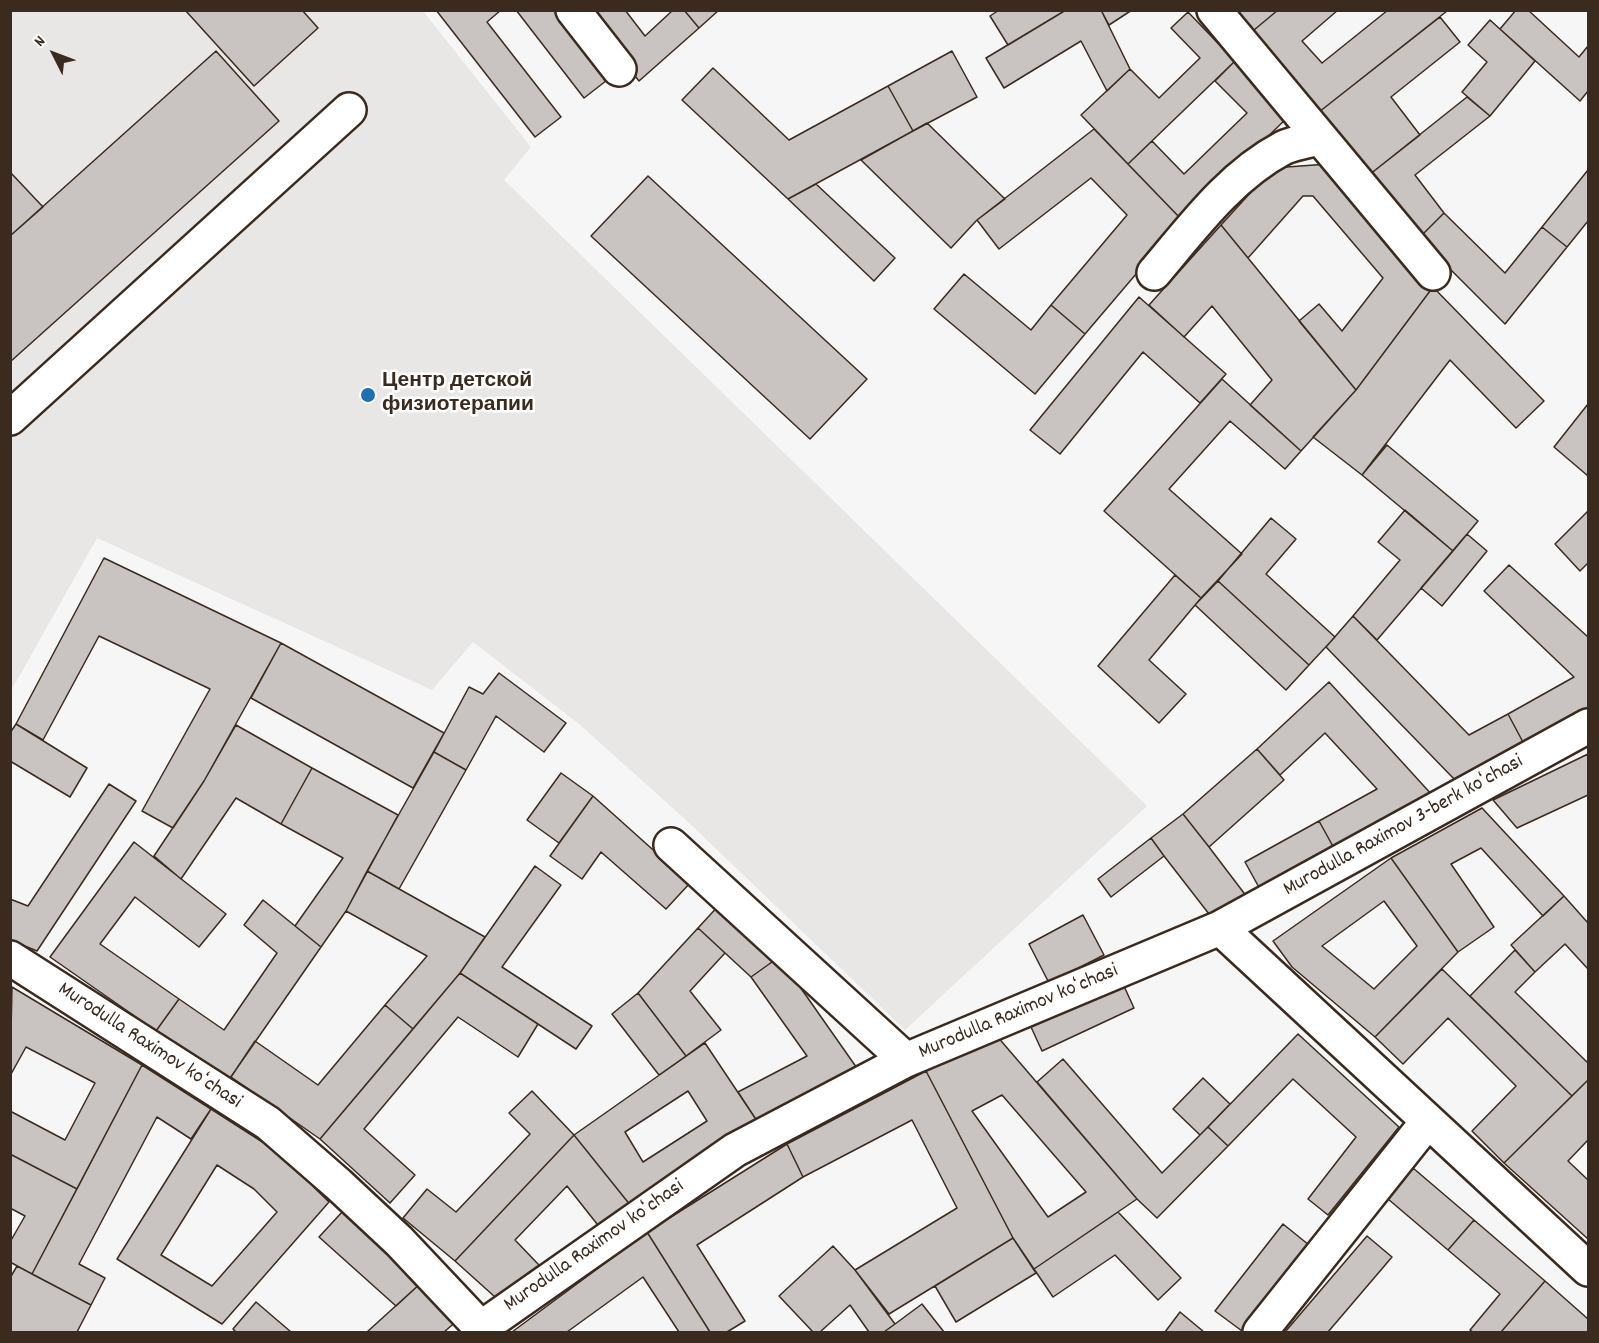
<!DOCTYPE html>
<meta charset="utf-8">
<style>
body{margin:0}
#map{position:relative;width:1599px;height:1343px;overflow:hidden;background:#f7f6f6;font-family:Dekko,sans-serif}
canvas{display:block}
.frame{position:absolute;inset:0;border:12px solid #3b2a1e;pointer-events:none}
.north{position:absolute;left:24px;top:24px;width:60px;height:60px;-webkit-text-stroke:4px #fff;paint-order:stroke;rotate:312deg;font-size:16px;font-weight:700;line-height:24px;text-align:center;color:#3b2a1e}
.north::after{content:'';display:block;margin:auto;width:21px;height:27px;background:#3b2a1e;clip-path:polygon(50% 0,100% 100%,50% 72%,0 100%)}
</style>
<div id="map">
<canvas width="1599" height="1343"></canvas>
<div class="frame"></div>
<div class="north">N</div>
</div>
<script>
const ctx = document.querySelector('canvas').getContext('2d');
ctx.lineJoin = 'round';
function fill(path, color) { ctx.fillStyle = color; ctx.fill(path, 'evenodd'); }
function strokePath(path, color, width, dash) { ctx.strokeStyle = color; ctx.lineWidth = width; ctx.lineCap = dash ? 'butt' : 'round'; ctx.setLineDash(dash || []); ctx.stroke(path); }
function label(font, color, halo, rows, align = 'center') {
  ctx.font = font + ' Dekko,sans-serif'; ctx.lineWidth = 5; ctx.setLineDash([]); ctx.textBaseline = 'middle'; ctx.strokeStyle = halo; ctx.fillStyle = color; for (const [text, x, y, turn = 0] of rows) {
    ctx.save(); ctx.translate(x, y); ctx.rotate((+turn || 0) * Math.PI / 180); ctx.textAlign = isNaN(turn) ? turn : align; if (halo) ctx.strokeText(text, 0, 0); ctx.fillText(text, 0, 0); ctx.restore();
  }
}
fill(new Path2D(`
 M11,11h412l108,136 -27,33 643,626 -242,224 -219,-210 -107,-96 -106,-82 -41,48 -335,-152 -86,153z`), '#e9e7e6');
const building = new Path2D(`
 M185,10h117l16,18 -64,58z
 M436,10h65l-14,12 74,95 -26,20z
 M516,10h43l52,67 -27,21z
 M595,10h30l20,26 28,-26h11l15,18 -60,53 -51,-65z
 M684,10h35l-20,18z
 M999,10h67l-58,35 -18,-29z
 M1066,10h35l29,59 -23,22 -26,-50 -77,47 -18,-30z
 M1101,10h31l-23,15z
 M1227,10h51l-30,25z
 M1278,10h60l-36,31 20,22 66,-53 59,1 -128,101 -71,-77z
 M1516,10h12l51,47 9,-11v45l-8,10 -80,-72z
 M1188,12l47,49 -107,103 -47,-49 49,-46 29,29 41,-40 -29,-30z
 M1440,17l20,25 -69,55 29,38 -51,40 -50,-63z
 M1490,20l45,41 -45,55 -28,-24 25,-30 -19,-17z
 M216,51l63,70 -269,241v-126z
 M952,51l25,46 -64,34 -25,-45z
 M1235,61l54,55 -107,104 -54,-56 24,-23 32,33 63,-61 -32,-32z
 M713,68l76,72 99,-54 25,45 -125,68 -106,-99z
 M1467,97l23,19 -75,59 29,38 -25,25 -50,-63z
 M927,123l78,76 -28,21 -26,28 -90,-88z
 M1094,129l88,91 -97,114 -34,-29 76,-90 -36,-37 -92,71 -22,-29z
 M1328,164l105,123 -77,103 -57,-69 20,-17 23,27 41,-53 -70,-82h-10l-55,62 -27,-33 52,-57z
 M1588,170v51l-21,26 -25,-20z
 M11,173l32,34 -33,29v-62z
 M648,176l219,203 -57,60 -219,-203z
 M816,184l79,74 -21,23 -86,-82z
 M1444,213l61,60 37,-46 25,20 -62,77 -86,-86z
 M1221,225l135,165 -55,61 -51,-46 22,-25 -60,-74 -28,31 -35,-32z
 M964,274l67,56 20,-25 34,29 -50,60 -101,-85z
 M1433,287l111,114 -28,27 -66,-68 -88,115 -49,-38 43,-47z
 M1139,297l87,77 -26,29 -57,-51 -83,102 -30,-24z
 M1222,379l79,72 -16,18 -55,-48 -61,68 73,65 -41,44 -97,-87z
 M1588,404v72l-34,-29z
 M1387,445l91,76 -25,30 -91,-76z
 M1405,510l48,41 -76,89 -24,-24 47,-56 -22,-18z
 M1588,511v52l-8,8 -25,-27z
 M1271,518l25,21 -30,35 69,63 -26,28 -91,-84z
 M1467,534l20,17 -45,55 -21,-18z
 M104,558l177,85 -77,138 -31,47 -31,-17 68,-122 -111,-53 -56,104 -27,-16z
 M1509,565l79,72v72l-64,35 -16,-30 66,-37 -90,-86z
 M1175,575l26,23 -52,62 37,34 -27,29 -61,-57z
 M1218,581l91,84 -23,25 -91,-85z
 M1353,616l116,119 39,-21 16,30 -68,37 -130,-134z
 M281,643l163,90 -31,55 -162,-90z
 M499,673l67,50 -22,29 -48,-36 -30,54 -32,-18 35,-65 14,7z
 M1329,682l104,114 -98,54 -16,-29 58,-32 -52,-56 -45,42 -23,-26z
 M16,724l71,44 -17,29 -60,-36v-28z
 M236,725l76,43 -31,56 -45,-26 -55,81 -27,-23 50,-75z
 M1257,749l27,31 -75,67 -26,-33z
 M434,752l32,18 -67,119 -32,-18z
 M1588,754v41l-71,33 -24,-28z
 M312,768l86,47 -52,96 -25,36 -26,-21 48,-68 -62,-34z
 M561,773l32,23 -34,47 -32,-23z
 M109,784l27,17 -99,150 -27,-11v-41l18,7z
 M593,796l97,87 -24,26 -65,-57 -19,27 -32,-23z
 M1482,808l82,88 -21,20 -62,-68 -30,16 43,63 -36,25 -67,-94z
 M1183,814l26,33 38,50 -38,17 -45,-58 -13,-18z
 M1319,821l16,29 -74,41 -16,-29z
 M1151,838l13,18 -53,41 -13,-18z
 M134,842l92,72 -27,33 -64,-50 -35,47 79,55 -23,32 -106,-74z
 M1391,858l67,94 -83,85 -83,-70 -19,-26zM1384,901l33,45 -43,43 -52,-43z
 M535,866l26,19 -59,82 90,59 -16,23 -116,-76z
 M367,871l118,66 -25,36 -47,56 -28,-24 42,-49 -81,-45z
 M1564,896l24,27v46l-23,-25 -30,28 -24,-27z
 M263,900l58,47 -93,134 -72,-50 23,-32 45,31 53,-77 -33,-28z
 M721,903l58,54 -28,20 -53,-49z
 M1083,915l21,40 -55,28 -20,-39z
 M698,928l27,25 -35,38 31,39 -35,26 -48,-63z
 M1515,950l20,22 -20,20 73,71v17l-16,16 -102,-100z
 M779,957l80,114 -100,53 -21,-32 69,-36 -56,-79z
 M1442,969l130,127 -68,67 -32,-32 44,-45 -68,-68 -45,46 -28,-27z
 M460,973l78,51 -20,33 -60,-40 -94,112 51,46 -25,28 -70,-64z
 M1123,984l11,24 -92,43 -11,-24z
 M12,987l130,78 -65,124 -67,-35v-43l55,29 30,-57 -69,-36 -16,29z
 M638,993l48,63 -27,19 -47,-61z
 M385,1005l28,24 -93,110 -89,-62 24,-36 63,44z
 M1298,1034l101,93 -71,88 -20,-16 48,-62 -63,-58 -65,67 -20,-19z
 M996,1035l141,164 -103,70 -21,-31 -87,-167zM1002,1095l84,97 -38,25 -76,-106z
 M705,1043l54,81 -128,82 -57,-71zM688,1091l19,30 -64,41 -18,-30z
 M1063,1059l99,114 46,-46 20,19 -71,72 -20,-19 -100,-117z
 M142,1065l69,44 -20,30 -34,-22 -78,147 26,14 -14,27 -59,-31z
 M926,1071l87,167 -124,76 -34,-44 102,-62 -45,-88 -109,57 -16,-33z
 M1203,1078l27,26 -30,31 -27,-26z
 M1588,1080v60l-20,21 20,19v59l-84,-76z
 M532,1091l42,44 -119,126 -52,-43 24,-29 29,23 74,-78 -21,-21z
 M211,1109l67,43 51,50 -107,122 -105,-65zM217,1165l37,24 23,23 -65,74 -51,-31z
 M574,1135l57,71 -30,23 -34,-43 -52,54 24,25 -44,32 -40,-36z
 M787,1144l16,33 -106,68 48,76 -18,11h-17l-63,-100z
 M10,1154l67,35 -45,85 -22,-12v-20l15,-26 -15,-8z
 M1413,1168l61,52 -26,30 -60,-51z
 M343,1211l79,71 -26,24 -77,-69z
 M1118,1212l63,66 -23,22 -43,-45 -62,42 -19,-28z
 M1474,1220l71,61 -44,51h-28l-3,-2 30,-36 -52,-44z
 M1283,1224l26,21 -67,86 -27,-20z
 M647,1232l63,100h-31l-36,-55 -76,55h-55z
 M1367,1236l25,21 -64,75h-43z
 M1013,1238l23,35 -80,49 -21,-36z
 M833,1246l22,24 40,54 -11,8h-15l-19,-27 -30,27h-7l-34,-36z
 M17,1266l74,39 -14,27h-67v-54z
 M1545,1281l43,38v13h-87z
 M422,1282l36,38 -14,12h-77z
 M256,1302l35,30h-55l-3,-3z
 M922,1304l22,28h-60l11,-8z
 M1180,1312l24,20h-39z`);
fill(building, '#c9c3c1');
strokePath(building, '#3b2a1e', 1.5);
const minor = new Path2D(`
 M573,10l46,59
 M1214,10l219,263
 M1154,273c38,-45 76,-97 129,-125 10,-5 25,-7 36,-10
 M10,418l339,-308
 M671,845l235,215
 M1220,928l368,341
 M10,958l258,165 70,61 61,57 82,87 254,-178 171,-90 314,-132 368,-202
 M1260,1332l168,-211`);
strokePath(minor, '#3b2a1e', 38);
strokePath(minor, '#fff', 33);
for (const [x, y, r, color] of [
 [368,395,8,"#1f6fb2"]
]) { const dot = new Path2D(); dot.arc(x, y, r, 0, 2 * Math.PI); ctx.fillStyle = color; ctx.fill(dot); strokePath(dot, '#fff', 2); }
label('bold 21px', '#3b2a1e', '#fff', [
 ["Центр детской",382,383],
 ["физиотерапии",382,407]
], 'left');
label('21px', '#3b2a1e', '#fff', [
 ["Murodulla Raximov 3-berk koʻchasi",1404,827,-29],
 ["Murodulla Raximov koʻchasi",1019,1013,-23],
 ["Murodulla Raximov koʻchasi",149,1047,33],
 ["Murodulla Raximov koʻchasi",595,1247,-35]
]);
</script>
